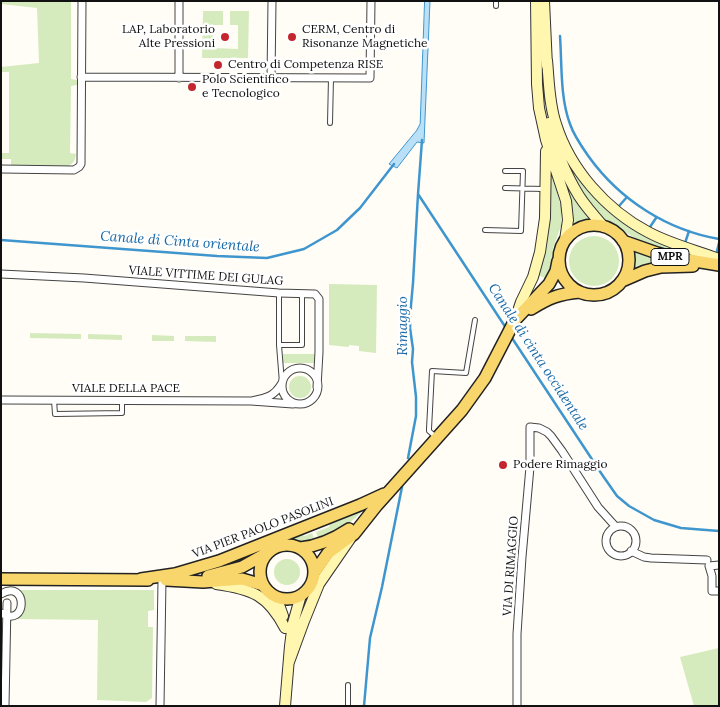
<!DOCTYPE html>
<style>
body{margin:0}
#map{position:relative;width:720px;height:707px;overflow:hidden;background:#fffdf5;font-family:Lora,serif}
canvas{display:block}
.frame{position:absolute;inset:0;border:2px solid #111;pointer-events:none}
</style>
<div id="map">
<canvas width="720" height="707"></canvas>
<div class="frame"></div>
</div>
<script>
const ctx = document.querySelector('canvas').getContext('2d');
ctx.lineJoin = 'round';
function fill(path, color) { ctx.fillStyle = color; ctx.fill(path, 'evenodd'); }
function strokePath(path, color, width, dash) { ctx.strokeStyle = color; ctx.lineWidth = width; ctx.lineCap = dash ? 'butt' : 'round'; ctx.setLineDash(dash || []); ctx.stroke(path); }
function label(font, color, halo, rows, align = 'center') {
  ctx.font = font + ' Lora,serif'; ctx.lineWidth = 5; ctx.setLineDash([]); ctx.textBaseline = 'middle'; ctx.strokeStyle = halo; ctx.fillStyle = color; for (const [text, x, y, turn = 0] of rows) {
    ctx.save(); ctx.translate(x, y); ctx.rotate((+turn || 0) * Math.PI / 180); ctx.textAlign = isNaN(turn) ? turn : align; if (halo) ctx.strokeText(text, 0, 0); ctx.fillText(text, 0, 0); ctx.restore();
  }
}
fill(new Path2D(`
 M1,1h70v78l6,1v5l-6,1 -1,67 6,1c-1,6 -2,9 -8,12h-57v-7h-10v-6h8v-81h-8v-5l38,-4 -2,-55 -36,-4z
 M203,11h20v14h-10v23l25,1v-24h-8v-14h19l-1,47h-46z
 M565,153l29,41 87,56v3l-16,-2 -21,-7 -42,-27 -17,-17 -24,-46z
 M551,170l10,37v19l-8,22 -1,19 -5,12 -9,-4 10,-104z
 M561,173l30,46 -6,1 -11,3c0,-18 -6,-33 -13,-50z
 M569 261a25 25 0 1 1 50 0a25 25 0 1 1-50 0Z
 M634,250l32,11 -32,10 2,-7z
 M329,284l48,1 -1,68 -17,-2v-5l-10,-1v2l-20,-2z
 M30,333l51,1v5l-51,-1z
 M88,334l34,1v5l-34,-1z
 M152,335l22,1v5h-22z
 M185,336h31v6l-31,-1z
 M283,354h32v9h-32z
 M289 387a11 11 0 1 1 22 0a11 11 0 1 1-22 0Z
 M366,507c-16,17 -26,25 -48,31l-2,-6 13,-5 2,-7z
 M298,533l7,3 7,-3 2,5 -8,3h-23l-9,3 -29,17 -38,10v-2z
 M274 572a13 13 0 1 1 26 0a13 13 0 1 1-26 0Z
 M16,590h138v20l-6,1v16h5l-1,71 -6,4 -49,-2 1,-80 -81,-1 -6,-2 8,-5z
 M719,648v58h-25l-14,-49z`), '#d5ebbd');
const water = new Path2D(`
 M425,1h5l-6,142 -7,-1 -20,26 -8,-4 28,-34 3,-6z`);
fill(water, '#b9e0f7');
strokePath(water, '#3f96cf', 1);
strokePath(new Path2D(`
 M560,36c2,29 0,61 10,88 4,12 12,23 19,33 31,43 78,73 130,82
 M422,140l-4,54 88,134
 M619,206l8,-9
 M650,227l6,-9
 M1,240l216,16 50,2 37,-9 33,-19 23,-22 34,-44
 M685,243l4,-12
 M717,251l2,-8
 M510,335l93,141 14,20 12,10 25,14 27,8 38,3
 M408,458l8,-42v-19l-4,-35 1,-13 -3,-21 1,-23 2,-22 5,-89
 M364,706l6,-68 12,-51 20,-100`), '#3f96cf', 2.5);
const lane = new Path2D(`
 M496,6v-5
 M330,123l1,-45
 M505,188l38,1
 M485,230l36,1 2,-60h-18
 M279,293v52h23v-52
 M279,345l3,38
 M54,400l1,14 67,-1v-12
 M436,437l-7,-6v-2l3,-58 34,2 9,-53
 M348,706v-21`);
const street = new Path2D(`
 M179,1v77
 M81,77l289,1 1,-77
 M271,78l1,-77
 M1,169l73,1 5,-3 2,-3 1,-163
 M1,274l83,4 195,15 36,1 4,5v53l-2,35
 M282 386a18 18 0 1 1 36 0a18 18 0 1 1-36 0Z
 M282,383c-8,14 -16,15 -31,18l42,3
 M1,400l250,1
 M606 541a15 15 0 1 1 30 0a15 15 0 1 1-30 0Z
 M631,551l13,6 7,1 56,2
 M719,565l-10,1 3,10v15h7
 M1,594c27,-16 27,35 0,19
 M5,706l2,-103
 M160,706l2,-126
 M517,706v-72l5,-77 8,-90v-40l9,1 8,4 4,4 11,15 36,56 18,20`);
const secondary = new Path2D(`
 M536,1l1,83 2,24 7,32 20,61 2,19 -3,20
 M544,1l3,65
 M547,60c2,21 2,44 9,64 14,45 50,86 92,108 22,12 47,18 71,27
 M549,123c5,23 17,52 30,73 7,11 16,21 25,31
 M515,320l6,-18 12,-25 7,-25 5,-34 1,-67
 M216,584c36,5 52,11 69,44
 M272,595l6,7 5,14
 M289,662l15,-41 15,-37 31,-45
 M285,706l5,-60 3,-23 8,-28`);
const primary = new Path2D(`
 M559 260a35 35 0 1 1 70 0a35 35 0 1 1-70 0Z
 M623,241l34,12 14,4 48,8
 M622,281l23,-10 16,-4 32,-1
 M531,309c18,-11 27,-15 49,-17
 M260 572a27 27 0 1 1 54 0a27 27 0 1 1-54 0Z
 M300,548c19,-2 34,-9 49,-19
 M314,573l14,-20 26,-19 23,-29 85,-95 23,-32 30,-58 34,-36 7,-13 2,-10
 M208,576l34,-9 25,-14
 M1,579l147,1
 M141,579l34,-5 44,-13 141,-56 24,-11
 M166,580l37,2 39,-3 21,6`);
strokePath(lane, '#444', 6);
strokePath(street, '#444', 9);
strokePath(secondary, '#333', 12);
strokePath(primary, '#222', 14);
strokePath(lane, '#fff', 4);
strokePath(street, '#fff', 7);
strokePath(secondary, '#fff6b0', 10);
strokePath(primary, '#f9d66b', 11);
for (const [x, y, r, color] of [
 [225,37,5,"#c4262e"],
 [292,37,5,"#c4262e"],
 [218,65,5,"#c4262e"],
 [192,87,5,"#c4262e"],
 [503,465,5,"#c4262e"]
]) { const dot = new Path2D(); dot.arc(x, y, r, 0, 2 * Math.PI); ctx.fillStyle = color; ctx.fill(dot); strokePath(dot, '#fff', 2); }
for (const [x, y, w] of [
 [670,257,38]
]) { const box = new Path2D(); box.roundRect(x - w / 2, y - 8.5, w, 17, 4); ctx.fillStyle = '#fff'; ctx.fill(box); strokePath(box, '#111', 1); }
label('bold 11px', '#111', null, [
 ["MPR",670,257]
]);
label('12px', '#111', '#fff', [
 ["LAP, Laboratorio",215,30,"right"],
 ["Alte Pressioni",215,44,"right"],
 ["CERM, Centro di",302,30],
 ["Risonanze Magnetiche",302,44],
 ["Centro di Competenza RISE",228,65],
 ["Polo Scientifico",202,80],
 ["e Tecnologico",202,94],
 ["Podere Rimaggio",513,465]
], 'left');
label('12px', '#111', '#fff', [
 ["VIALE VITTIME DEI GULAG",206,276,4],
 ["VIALE DELLA PACE",126,389],
 ["VIA PIER PAOLO PASOLINI",263,528,-21],
 ["VIA DI RIMAGGIO",511,566,-86]
]);
label('italic 14px', '#1768a6', '#fff', [
 ["Canale di Cinta orientale",180,242,4],
 ["Rimaggio",403,326,-90],
 ["Canale di cinta occidentale",538,357,57]
]);
</script>
